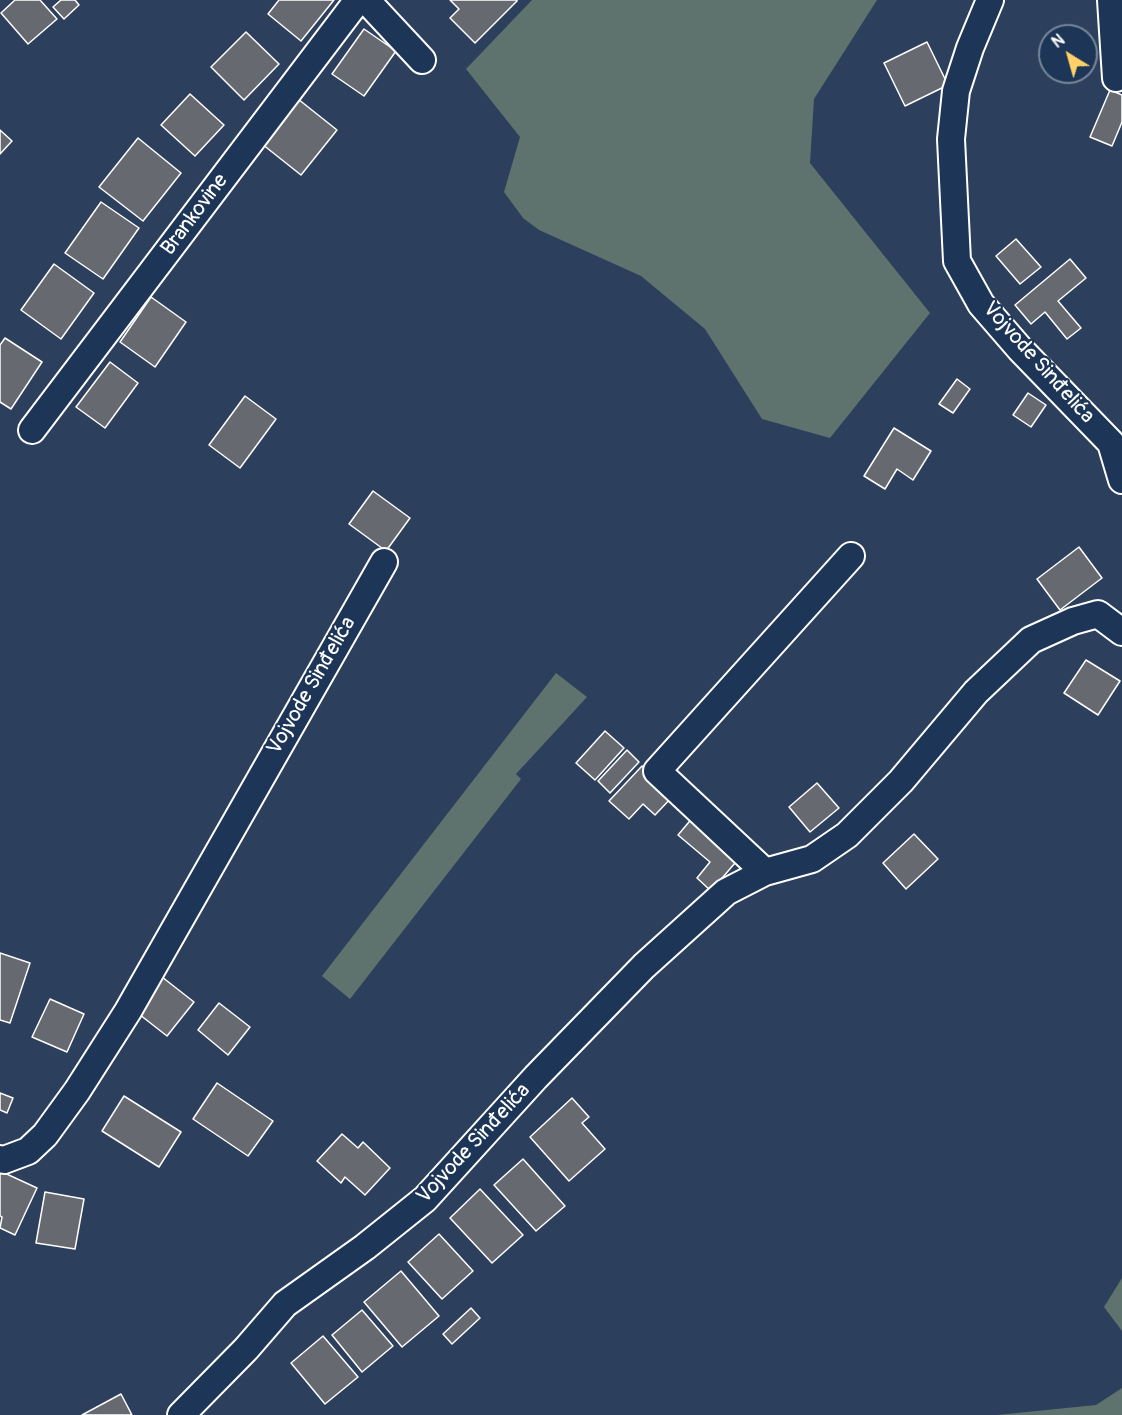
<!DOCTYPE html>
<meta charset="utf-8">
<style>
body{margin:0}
#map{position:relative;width:1122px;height:1415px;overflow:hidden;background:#2c3f5c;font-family:Pangolin,sans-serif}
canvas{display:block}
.north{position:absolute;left:1038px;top:24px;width:60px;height:60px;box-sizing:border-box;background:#1d3557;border:2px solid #77869a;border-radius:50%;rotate:323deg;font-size:16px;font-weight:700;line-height:24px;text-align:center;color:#fff}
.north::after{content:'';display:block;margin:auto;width:21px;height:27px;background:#ffd166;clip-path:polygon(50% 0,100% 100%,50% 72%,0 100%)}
</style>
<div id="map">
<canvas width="1122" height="1415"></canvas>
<div class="north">N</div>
</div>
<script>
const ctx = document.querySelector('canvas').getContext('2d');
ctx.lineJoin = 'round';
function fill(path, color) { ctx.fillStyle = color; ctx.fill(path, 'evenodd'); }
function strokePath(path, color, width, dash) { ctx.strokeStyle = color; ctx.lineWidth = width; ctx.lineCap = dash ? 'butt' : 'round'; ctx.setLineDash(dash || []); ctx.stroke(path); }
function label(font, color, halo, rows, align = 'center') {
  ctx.font = font + ' Pangolin,sans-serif'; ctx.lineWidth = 4.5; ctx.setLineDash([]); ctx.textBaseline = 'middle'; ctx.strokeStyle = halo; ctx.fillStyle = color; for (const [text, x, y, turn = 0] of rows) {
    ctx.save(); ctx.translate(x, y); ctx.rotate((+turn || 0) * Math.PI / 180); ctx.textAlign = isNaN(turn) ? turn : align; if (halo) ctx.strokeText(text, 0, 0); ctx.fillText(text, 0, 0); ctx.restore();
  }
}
fill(new Path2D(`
 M532,0h345l-63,99 -4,64 120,150 -100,125 -68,-19 -57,-90 -64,-53 -102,-46 -16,-12 -19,-26 16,-55 -54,-68z
 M556,673l31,24 -71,77 5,5 -171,220 -28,-23z
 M1122,1278v53l-18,-24z
 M1122,1388v27h-125l99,-10z`), '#5f736e');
const building = new Path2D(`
 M15,0h25l17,19 -29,25 -27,-31z
 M61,0h14l4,5 -15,14 -11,-12z
 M279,0h55l-33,41 -33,-27z
 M450,0h67v1l-42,42 -25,-25 9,-9z
 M364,29l32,22 -32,45 -32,-22z
 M246,32l33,32 -35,36 -33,-33z
 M927,42l21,43 -43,21 -21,-43z
 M1110,90l12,5v27l-10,24 -22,-9z
 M190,94l34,31 -29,31 -34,-31z
 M298,99l39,31 -36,45 -39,-31z
 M0,130l12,11 -12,13z
 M138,138l43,35 -38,48 -44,-34z
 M101,202l38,26 -36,51 -38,-26z
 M1016,239l25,28 -21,17 -24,-28z
 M1070,259l16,19 -28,23 23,27 -14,11 -22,-27 -14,12 -16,-19z
 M54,264l40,29 -33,46 -40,-29z
 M151,297l35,25 -31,45 -35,-25z
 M5,338l37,24 -31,47 -11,-7v-57z
 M110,362l28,21 -33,45 -29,-21z
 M957,379l13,10 -17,24 -14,-9z
 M1028,393l18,12 -15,22 -18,-12z
 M245,396l31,23 -36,49 -31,-23z
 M894,428l37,23 -18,29 -16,-11 -12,20 -21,-13z
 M373,491l37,27 -24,33 -37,-27z
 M1079,547l23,31 -42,32 -23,-31z
 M1086,660l34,21 -22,34 -34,-22z
 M605,731l19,17 -29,32 -19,-17z
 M627,750l12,12 -29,31 -12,-12z
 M642,766l32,29 -19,20 -12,-11 -14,15 -20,-18z
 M817,783l22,25 -29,24 -21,-25z
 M694,816l47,40 -30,35 -14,-13 13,-16 -32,-27z
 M914,834l24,25 -32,30 -23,-26z
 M0,953l30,10 -20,60 -10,-3z
 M162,977l32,25 -27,34 -32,-25z
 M50,999l34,15 -17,38 -35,-15z
 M219,1003l31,24 -22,28 -30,-25z
 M217,1083l56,38 -25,35 -55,-37z
 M0,1093l13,5 -6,15 -7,-3z
 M124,1096l57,36 -22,35 -57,-36z
 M572,1098l17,19 -7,6 23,26 -36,32 -39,-44z
 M342,1134l16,14 5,-6 27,26 -25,27 -20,-18 -4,6 -24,-22z
 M523,1159l42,47 -29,25 -42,-46z
 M0,1171l37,17 -22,47 -15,-7 2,-11 -2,-1z
 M480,1189l43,46 -31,28 -42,-45z
 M45,1192l39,7 -9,50 -39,-6z
 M439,1234l34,37 -31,28 -34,-37z
 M401,1271l38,45 -37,31 -38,-45z
 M471,1308l9,10 -28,26 -9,-10z
 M362,1310l31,36 -31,26 -30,-37z
 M323,1336l35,41 -33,27 -34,-41z
 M121,1394l11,21h-50z`);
fill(building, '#676971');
strokePath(building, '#fff', 1.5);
const minor = new Path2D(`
 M366,0l56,60
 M990,0l-20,48 -14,43 -5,48 6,122 24,43 39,45 91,94 11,37
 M1111,0l5,78
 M32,430l326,-430
 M765,872l-108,-101 194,-215
 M0,1159l4,1 24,-9 17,-16 32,-44 51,-80 256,-449
 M181,1415l65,-66 39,-45 80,-57 60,-48 111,-122 108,-111 82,-74 39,-20 47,-13 35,-24 54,-54 75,-89 55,-52 42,-19 25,-7 24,18`);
strokePath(minor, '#fff', 30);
strokePath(minor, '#1d3557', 26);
label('21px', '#fff', '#1d3557', [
 ["Brankovine",195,215,-53],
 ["Vojvode Sinđelića",1038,363,48],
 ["Vojvode Sinđelića",312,686,-60],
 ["Vojvode Sinđelića",474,1144,-47]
]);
</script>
